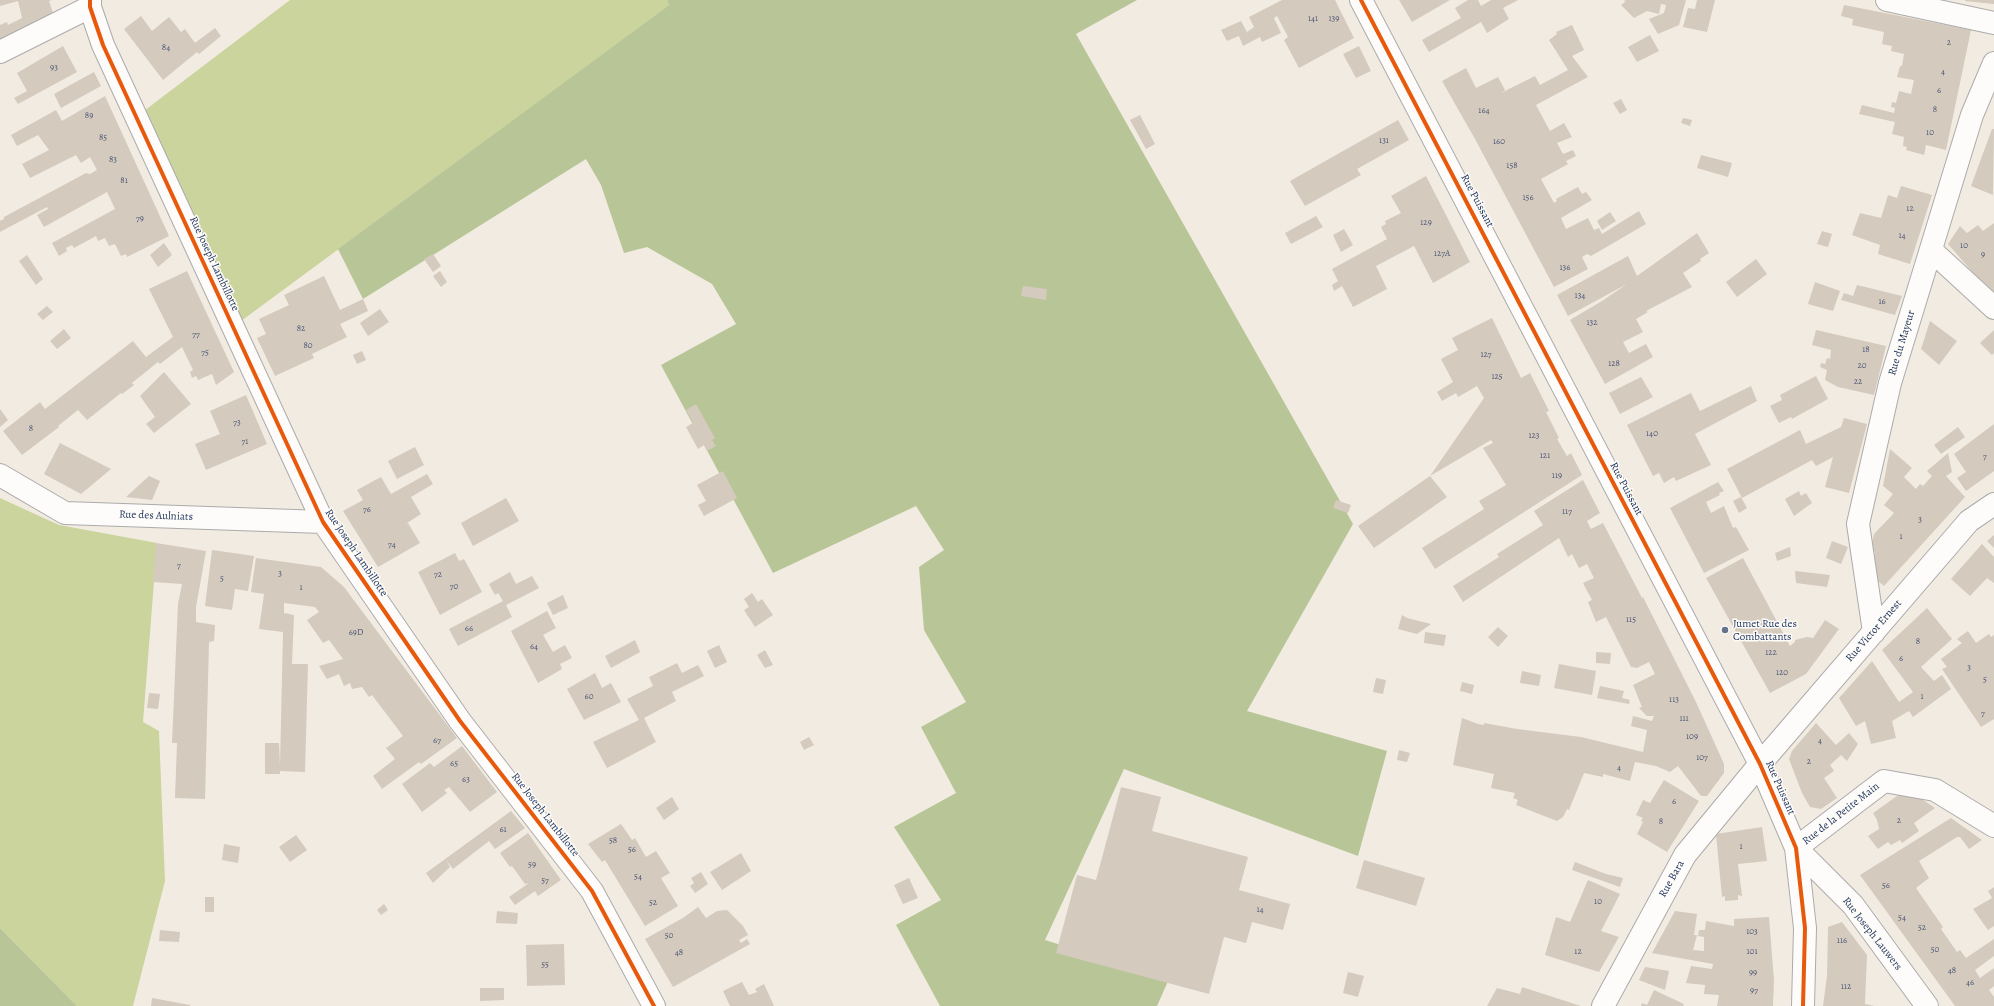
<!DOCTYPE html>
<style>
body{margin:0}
canvas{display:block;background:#f1ebe1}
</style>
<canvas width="1994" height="1006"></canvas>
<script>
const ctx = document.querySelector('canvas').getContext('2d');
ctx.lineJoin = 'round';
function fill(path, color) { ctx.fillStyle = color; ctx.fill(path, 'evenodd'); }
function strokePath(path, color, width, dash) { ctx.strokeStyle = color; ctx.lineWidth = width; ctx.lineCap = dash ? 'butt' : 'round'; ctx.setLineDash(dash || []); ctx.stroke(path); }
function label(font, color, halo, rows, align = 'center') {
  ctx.font = font + ' Alegreya,serif'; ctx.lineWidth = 3; ctx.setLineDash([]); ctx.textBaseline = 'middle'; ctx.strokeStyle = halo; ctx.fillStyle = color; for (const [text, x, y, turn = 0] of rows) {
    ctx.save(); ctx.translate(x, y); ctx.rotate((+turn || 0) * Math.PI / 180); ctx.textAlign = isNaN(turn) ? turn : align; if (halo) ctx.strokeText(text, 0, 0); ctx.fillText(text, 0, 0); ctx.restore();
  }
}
fill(new Path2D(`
 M290,0h377l2,5 -436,322 -97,-210z
 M0,498l59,27 98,18 -14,179 16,9 6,150 -32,125h-56l-77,-78z`), '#cbd49d');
fill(new Path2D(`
 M667,0h470l-61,34 277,490 -106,187 140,40 -29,105 -234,-87 -79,171 124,39 -12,27h-217l-44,-81 45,-25 -47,-73 62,-34 -35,-66 45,-25 -42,-72 -5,-63 25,-17 -28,-44 -143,67 -112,-208 75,-41 -24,-40 -65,-37 -23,6 -23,-68 -15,-26 -223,140 -25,-50 331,-244z
 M0,928l77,78h-77z`), '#b8c697');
fill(new Path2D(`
 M0,0h52l-3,1 5,15 -54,25v-16l7,-3 1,3 14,-7 -4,-17 -18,5z
 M1282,0h53l19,38 -55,30 -15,-28 4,-3 -11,-21 -3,2 7,15 -19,9 -2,-5 -17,9 -4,-10 -12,5 -6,-11 20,-9 6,11 7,-5 -5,-10z
 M1399,0h51l-38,22z
 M1468,0h10l3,6 10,-6h27l-15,8 6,11 -22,14 -6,-11 -52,30 -7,-12 39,-22 -6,-10z
 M1623,0h63l-7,25 -21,9 -9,-15 15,-6 2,-8 -5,-1 -2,10 -12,-3 -13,7 -13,-13 5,-4z
 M1697,0h18l-8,32 -24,-5 5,-19 7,1z
 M1965,0h29v4l-29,-3z
 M1844,5l127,25 -25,120 -20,-5 -2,10 -18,-5 1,-3 -4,-1 1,-9 -12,-3 3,-12 -36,-8 3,-9 32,8 1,-5 -4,-1 1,-5 4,1 3,-12 12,3 3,-14 -17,-3 3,-11h2l2,-12 -13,-3 1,-5 -10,-2 2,-12 -32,-7 1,-6 -12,-3z
 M141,16l11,15 17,-14 12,15 4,-3 10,14 20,-15 6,8 -22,18 -2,-2 -34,28 -39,-51z
 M1572,25l12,25 -12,6 16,21 -52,28 14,26 14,-8 8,14 -15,6 6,11 10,-4 3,6 -10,5 2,3 -27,15 13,24 3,-2 -1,-2 22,-12 4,7 4,-2 6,8 -31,18 5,11 22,-11 6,12 5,-2 3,6 37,-23 7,13 -55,32 -4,-2 -5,3 6,12 -34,18 -79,-148 -33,-58 24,-13 10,20 22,-11 7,13 -4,3 34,-17 5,9 28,-15 -19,-30 8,-6 -1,-2z
 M1650,35l9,16 -22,11 -9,-15z
 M63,46l14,26 -59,32 -4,-6 13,-7 -10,-18z
 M1359,46l12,25 -15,7 -13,-24z
 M94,72l7,14 -40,22 -7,-14z
 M105,96l64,140 -42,21 -1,-3 -5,2 -6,-12 -6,2 -4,-8 -7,3 -2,-5 -22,12 -2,-3 -6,3 1,3 -8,5 -7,-13 63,-34 -8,-17 -63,35 -7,-12 11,-6 -1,-2 -47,25v-11l4,-2v-2l82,-44 4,1 7,-4 -7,-13 -9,6 -5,-8 -46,23 -8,-14 27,-14 -11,-15 -21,11 -6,-11 45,-25 6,11z
 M1621,99l6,11 -7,4 -7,-11z
 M1140,115l15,29 -9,5 -16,-29z
 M1683,118l9,2 -2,6 -9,-3z
 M1398,120l11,20 -52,29 4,6 -56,31 -15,-25z
 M1992,129h2l-1,66 -22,-9z
 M1701,155l31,8 -4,14 -31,-9z
 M1426,176l44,86 -37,21 -19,-37 -38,20 11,23 -34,18 -11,-21 -8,5 -2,-6 6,-4 -6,-12 55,-30 -6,-12 5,-3 -1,-3 16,-8 -10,-17z
 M1901,186l31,9 -22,69 -32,-10 2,-9 -28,-10 8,-22 21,5 7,-23 9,3z
 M1610,212l6,9 -14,9 -5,-9z
 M1316,216l7,11 -32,17 -6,-11z
 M1994,223v74l-46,-53 12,-18 7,7 11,-8 5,6z
 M1344,229l9,16 -12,7 -8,-17z
 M1822,231l10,3 -4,13 -11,-3z
 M1697,233l12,20 -9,6 1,2 -18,12 9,14 -46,24 2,1 -12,7 7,13 -20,10 6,11 17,-9 7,13 -48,27 -35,-64 32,-19 25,-17 -59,32 -11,-21 71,-39 9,20z
 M164,243l8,12 -14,12 -8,-12z
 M433,254l8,12 -8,6 -9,-13z
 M27,255l16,24 -7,6 -17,-24z
 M1756,259l11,15 -30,23 -11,-15z
 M187,271l47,101 -18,13 -4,-11 -14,6 -2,-4 -4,2 -2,-6 3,-2 -11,-23 -22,17 -2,-2 -26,21 2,2 -12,9 -1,-1 -34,27 -9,-10 -20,16 1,1 -37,28 -19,-24 37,-29 5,7 88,-68 13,16 27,-20 -24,-48z
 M440,271l7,11 -6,5 -8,-11z
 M324,276l16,34 23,-11 5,12 -28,13 7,13 -35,17 2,4 -39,18 -18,-38 9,-4 -7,-15 30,-14 -5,-10z
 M1815,282l25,9 -7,20 -25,-7z
 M1857,285l45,11 -7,19 -54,-15 3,-7 9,3z
 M1023,286l24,3 -1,11 -25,-4z
 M47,306l6,6 -10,8 -6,-6z
 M380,309l9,13 -21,14 -8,-13z
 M1492,318l29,60 9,-5 19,38 -3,1 13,26 -2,1 10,17 4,-3 11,22 -147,94 -13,-21 62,-39 -5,-8 27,-16 -23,-37 10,-5 -2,-3 -61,36 54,-78 -7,-12 -19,11 -2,-4 -14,8 -5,-9 16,-10 -12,-23 17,-9 -6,-12z
 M1930,321l27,20 -18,24 -18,-16z
 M64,329l7,9 -14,11 -7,-8z
 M1816,330l70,16 -12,49 -36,-8 -13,-7 2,-10 -7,-3 1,-4 4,1 2,-6 3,1 1,-9 -19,-5z
 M1994,330v23l-2,2 -12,-12z
 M362,351l4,9 -9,4 -4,-9z
 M164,372l27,32 -37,29 -8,-9 9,-7 -15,-21z
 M1816,376l12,23 -36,20 -1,-2 -12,6 -9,-17 12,-6 -2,-5z
 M1641,377l12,20 -33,17 -11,-21z
 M1751,386l6,15 -62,33 16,31 -35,16 -2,-4 -10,6 -5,-10 -6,3 -26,-51 64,-32 9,18z
 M246,395l21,49 -61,26 -11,-26 25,-10 -10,-23z
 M696,404l19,34 -3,2 4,6 -9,5 -3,-6 -6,4 -12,-22 7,-4 -7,-13z
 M0,409l8,11 -8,7z
 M1844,418l23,6 -18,69 -24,-6 8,-30 -17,9 -4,-6 -70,38 -15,-29 73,-39 6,14 35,-17z
 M1994,424v47l-28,20 -9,-13 9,-6 -12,-18z
 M1958,427l7,10 -24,17 -7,-9z
 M60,443l51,26 -30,25 -37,-20z
 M415,447l9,18 -27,14 -9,-18z
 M1890,449l22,19 -8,9 12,12 4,-5 3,2 9,-10 -5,-5 21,-18 4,19 -6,4 19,21 -81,89 -11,-9 2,-25 -4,-4 3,-14 20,-21 -10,-8 9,-11 -10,-8z
 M723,471l14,27 -33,18 -6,-11 8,-4 -9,-16z
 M427,474l6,10 -22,13 10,17 -17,11 4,-2 12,20 -42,24 -35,-56 20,-11 -6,-10 24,-13 10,17z
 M149,476l11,5 -8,19 -26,-3z
 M1430,476l17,21 -73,51 -16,-22z
 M1583,480l17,33 -13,8 4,8 12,-6 39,75 1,-1 53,105 28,62v9l-17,23h-6l-23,-30 -8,6 -14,-6 -21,-4 -5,19 -27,-7v3l-19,-4 -15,37 -2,-1 -4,8 -6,4 -41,-16 2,-5 -5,-2 2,-5 -24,-5 3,-14 -41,-9 9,-47 16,6 6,1v-2l33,6 64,8 62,15 4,-22 -16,-4 2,-10 19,5 2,-5h-7l-8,-8 3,-1 -9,-22 22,-11 -6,-12 -12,6 -6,-1 -25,-50 -10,5 -8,-20 4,-2 -9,-17 11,-5 -7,-14 -8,4 -7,-14 -4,3 -9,-19 -96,64 -10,-16 46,-29 -2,-3 46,-29 -9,-14z
 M1718,482l6,9 -5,2 1,2 -14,7 5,11 13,-7 9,22 3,-1 13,23 -45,23 -34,-65z
 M1799,491l2,5 5,-3 6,10 -18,13 -9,-17z
 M1741,497l6,11 -8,5 -6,-12z
 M506,498l13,23 -46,25 -12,-23z
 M1336,500l15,5 -3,8 -15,-5z
 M1994,535v13l-7,-7z
 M1832,541l16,6 -7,17 -15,-6z
 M156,543l50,8 -10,56v15l19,3 -1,16 -5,1 -4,157 -30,-1 2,-55h-5l6,-139 4,-20 -29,-2z
 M1982,544l12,13v26l-7,-5 -17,18 -19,-17z
 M1790,547l1,9 -14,5 -2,-8z
 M212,550l42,6 -6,35 -13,-2 -3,21 -27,-4z
 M455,553l4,8 5,-2 18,33 -42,23 -22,-43z
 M256,558l65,9 23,20 113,151 -36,26 -2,-2 -37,27 -9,-13 22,-17 -9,-11 17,-12 -31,-41 -3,2 -7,-10 -10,2 -2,-6 -6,3 -5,-12 -12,5 -8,-13 24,-7 -14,-19 -6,3 -16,-23 12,-8 -4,-5 -31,-4v10l10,2 -2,49h16l-3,108 -25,-1v3h-15v-31h14l1,23 3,-134 -24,-3 5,-35 -13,-2z
 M1743,558l47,88 5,-4v-2l12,-3 6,1 12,-18 14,9 -33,45 -36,19 -64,-115z
 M1795,571l35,4 -3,12 -31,-4z
 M510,572l6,12 16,-8 7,12 -33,17 6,12 -54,29 -9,-17 54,-28 -5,-8 -3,2 -6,-11z
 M752,593l6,9 4,-3 11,16 -18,12 -11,-17 5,-3 -5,-8z
 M563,595l5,13 -15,7 -6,-12z
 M1927,608l25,31 -31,28 13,14 8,-6 9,14 -38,28 -4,-6 -17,10 4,17 -25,6 -6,-23 -9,5 -17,-28 33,-37 27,41 14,-10 -31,-42z
 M547,611l9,17 -13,7 10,17 12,-7 7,13 -12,6 2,5 -24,14 -27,-52z
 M1402,615l5,3 24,6 -14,10 -19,-5z
 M1498,627l10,9 -10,11 -10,-10z
 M1968,631l8,12 13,-9 2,3 3,-2v84l-13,8 -39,-58 5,-2 -6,-8 21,-16 -5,-4z
 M1425,632l21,3 -2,11 -20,-3z
 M635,640l5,12 -29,16 -6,-12z
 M719,645l8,17 -12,6 -8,-17z
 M765,650l8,15 -8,3 -8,-13z
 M1596,652l15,1 -1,11 -14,-1z
 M677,663l5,10 16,-8 6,11 -32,16 4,9 -32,17 12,24 -49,26 -14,-26 46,-22 -12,-21 26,-13 -4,-9z
 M1559,664l37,7 -4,24 -38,-7z
 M1522,671l19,4 -2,11 -19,-3z
 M595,673l7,15 9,-5 10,19 -37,18 -17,-31z
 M1376,678l10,2 -3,14 -10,-2z
 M1462,682l12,3 -2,9 -12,-3z
 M1600,686l24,5 -2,7 8,2 -1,4 -32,-6z
 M149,693l11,1 -2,15 -11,-1z
 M1816,723l20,22 13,-12 9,11 -11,17 -6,-6 -11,10 4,6 -10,7 13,20 -16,11 -11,-2 -8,-14 -13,-34 3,-8z
 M809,737l5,8 -10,5 -4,-8z
 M462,746l35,46 -27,20 -21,-25 -5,3 3,3 -25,19 -20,-28 28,-21 4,4z
 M1399,750l11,3 -3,9 -10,-2z
 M1664,780l35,21 -32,51 -30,-18 6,-12 -2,-1 2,-3 -7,-3 7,-15 7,3z
 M1121,787l40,10 -9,34 96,26 -9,33 51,14 -7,26 -31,-8 -6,21 -22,-6 -15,57 -153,-41 21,-78 19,5z
 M1907,789l28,19 -21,15 5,8 -17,12 -2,-3 -9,5 -3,-3 -10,7 -10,-13 11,-7 -2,-9 -4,-7z
 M672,797l7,12 -15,11 -8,-12z
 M511,811l14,17 -30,21 -6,-8 -36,28 -7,-9 4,7 -17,16 -7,-10z
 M1951,818l31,22 -13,9 -9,-12h-3l-38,24 10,17 -13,10 27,39 -2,2 16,23 3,-2 6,8 28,-19v17l-19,14 5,8 14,-10v18l-5,4 5,7v9h-39l-95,-131z
 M621,824l11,16 3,-2 11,19 10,-6 14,22 -9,5 17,28 -33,20 -40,-66 -3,2 -14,-18z
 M1762,827l5,34 -29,3 4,32 -4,-1v5l-13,1v-5l-3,1 -6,-63z
 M528,833l33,47 -23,16 -3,-5 -20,14 -6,-8 20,-14 -4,1 -13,-18 -2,1 -10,-14z
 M296,835l11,15 -17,12 -11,-15z
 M224,844l16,3 -2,16 -16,-3z
 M741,853l10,18 -29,19 -12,-18z
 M1364,860l61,18 -9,28 -60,-18z
 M1575,862l31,12 17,4 -3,9 -48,-17z
 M701,872l7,12 -13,9 -5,-7 4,-3 -3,-5z
 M909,878l9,20 -15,6 -9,-19z
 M1588,880l32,14 -19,37 18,6 -20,35 -54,-17 11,-38 14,5z
 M1994,887v39l-6,4 -15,-21 19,-11 -4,-7z
 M205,897h9v15h-9z
 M384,904l4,6 -7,5 -4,-5z
 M698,907l8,11 11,-7 10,-1 16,16 5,9 -9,5 2,3 6,-4 3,5 -77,43 -28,-48 38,-21z
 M497,911l21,2 -1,11 -21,-1z
 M1675,911l22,3 -3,21h3l-4,15 11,1v-14l-6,-1 1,-6h6l1,-9 28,5v-7l35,-2 5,63 -1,26h-56l2,-11 -15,-1 1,-9 -19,-2 5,-17 21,3 1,-5 -61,-11z
 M1842,922l25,33 -2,49 10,2h-52l4,-30 1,-49z
 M160,930l20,2 -1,10 -20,-1z
 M564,944l1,41 -38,1 -1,-41z
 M1645,967l24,4 -4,19 -26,-10z
 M1348,972l16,4 -6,21 -15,-4z
 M742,982l7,13 8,-3 -2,-3 9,-5 10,22h-44l-7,-15z
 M1522,987l59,19h-94l10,-18 23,6z
 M480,988h24v12l-24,1z
 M1654,990l30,14 -1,2h-42l1,-3 5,2z
 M152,998l38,7v1h-39z`), '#d5cabe');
const minor = new Path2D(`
 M90,0v7l13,38 220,477 137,199 132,170 62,115
 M1361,0l399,764 36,84 9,80 -2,78
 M1887,0l107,23
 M0,52l90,-45
 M1931,250l63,58
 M0,475l65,38 258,9
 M1874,632l-16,-108 32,-141 82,-268 22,-52
 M1796,848l88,-67 51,9 59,36
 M1796,848l57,57 74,101
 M1603,1006l82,-151 75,-91 209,-243 25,-17`);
strokePath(minor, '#acabab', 24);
strokePath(minor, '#fdfcfa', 22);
strokePath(new Path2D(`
 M90,0v7l13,38 220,477 137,199 132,170 62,115
 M1361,0l399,764 36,84 9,80 -2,78`), '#e8590c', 4);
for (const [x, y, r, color] of [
 [1725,630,4,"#66718c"]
]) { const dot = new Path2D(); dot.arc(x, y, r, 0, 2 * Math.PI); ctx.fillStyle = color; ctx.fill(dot); strokePath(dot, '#fdfcf7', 1.5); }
label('9px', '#4a5676', null, [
 ["141",1313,19],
 ["139",1334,19],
 ["2",1949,43],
 ["84",166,48],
 ["93",54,68],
 ["4",1943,72],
 ["6",1939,91],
 ["8",1935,110],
 ["164",1484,111],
 ["89",89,116],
 ["10",1930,133],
 ["85",103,138],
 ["131",1384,141],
 ["160",1499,142],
 ["83",113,160],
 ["158",1512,166],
 ["81",124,181],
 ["156",1528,198],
 ["12",1910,209],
 ["79",140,219],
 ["129",1426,223],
 ["14",1902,236],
 ["10",1964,246],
 ["127A",1442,254],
 ["9",1983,255],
 ["136",1565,268],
 ["134",1580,296],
 ["16",1882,302],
 ["132",1592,323],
 ["82",301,329],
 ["77",196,335],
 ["80",308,346],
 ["18",1866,350],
 ["75",205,353],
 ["127",1486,355],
 ["128",1614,364],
 ["20",1862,366],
 ["125",1497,377],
 ["22",1858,382],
 ["73",237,423],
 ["8",31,429],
 ["140",1652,434],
 ["123",1534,436],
 ["71",245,442],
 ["121",1545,456],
 ["7",1985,457],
 ["119",1557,476],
 ["76",367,510],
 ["117",1567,512],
 ["3",1920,520],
 ["1",1901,537],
 ["74",392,545],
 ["7",179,566],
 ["3",280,574],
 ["72",438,575],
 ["5",222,579],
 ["70",454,587],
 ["1",301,588],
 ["115",1631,620],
 ["66",469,629],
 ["69D",356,633],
 ["8",1918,642],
 ["64",534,647],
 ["122",1771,653],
 ["6",1901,659],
 ["3",1969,668],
 ["120",1782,673],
 ["5",1985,680],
 ["60",589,697],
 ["1",1922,697],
 ["113",1674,700],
 ["7",1983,714],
 ["111",1684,719],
 ["109",1692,737],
 ["67",437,741],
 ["4",1820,741],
 ["107",1702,758],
 ["2",1809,762],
 ["65",454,764],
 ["4",1619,768],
 ["63",466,780],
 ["6",1674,802],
 ["2",1899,821],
 ["8",1661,822],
 ["61",503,830],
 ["58",613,841],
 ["1",1741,847],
 ["56",632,850],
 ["59",532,865],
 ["54",638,877],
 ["57",545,881],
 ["56",1886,886],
 ["10",1598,902],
 ["52",653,903],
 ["14",1260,910],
 ["54",1902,918],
 ["52",1922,928],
 ["103",1752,932],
 ["50",669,936],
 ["116",1842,941],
 ["50",1935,950],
 ["12",1578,952],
 ["101",1752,952],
 ["48",679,953],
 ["55",545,965],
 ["48",1952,971],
 ["99",1753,973],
 ["46",1970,983],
 ["112",1846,987],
 ["97",1754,991]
]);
label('11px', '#1b2f5e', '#fdfcf7', [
 ["Rue Puissant",1477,201,62],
 ["Rue Joseph Lambillotte",214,264,65],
 ["Rue du Mayeur",1902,343,-73],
 ["Rue Puissant",1626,489,62],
 ["Rue des Aulniats",156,516,2],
 ["Rue Joseph Lambillotte",356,553,56],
 ["Rue Victor Ernest",1874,631,-49],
 ["Rue Puissant",1780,788,66],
 ["Rue de la Petite Main",1841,814,-38],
 ["Rue Joseph Lambillotte",545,815,52],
 ["Rue Bara",1672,879,-61],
 ["Rue Joseph Lauwers",1872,934,52]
]);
label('11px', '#1b2f5e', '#fdfcf7', [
 ["Jumet Rue des",1733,624],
 ["Combattants",1733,637]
], 'left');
</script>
